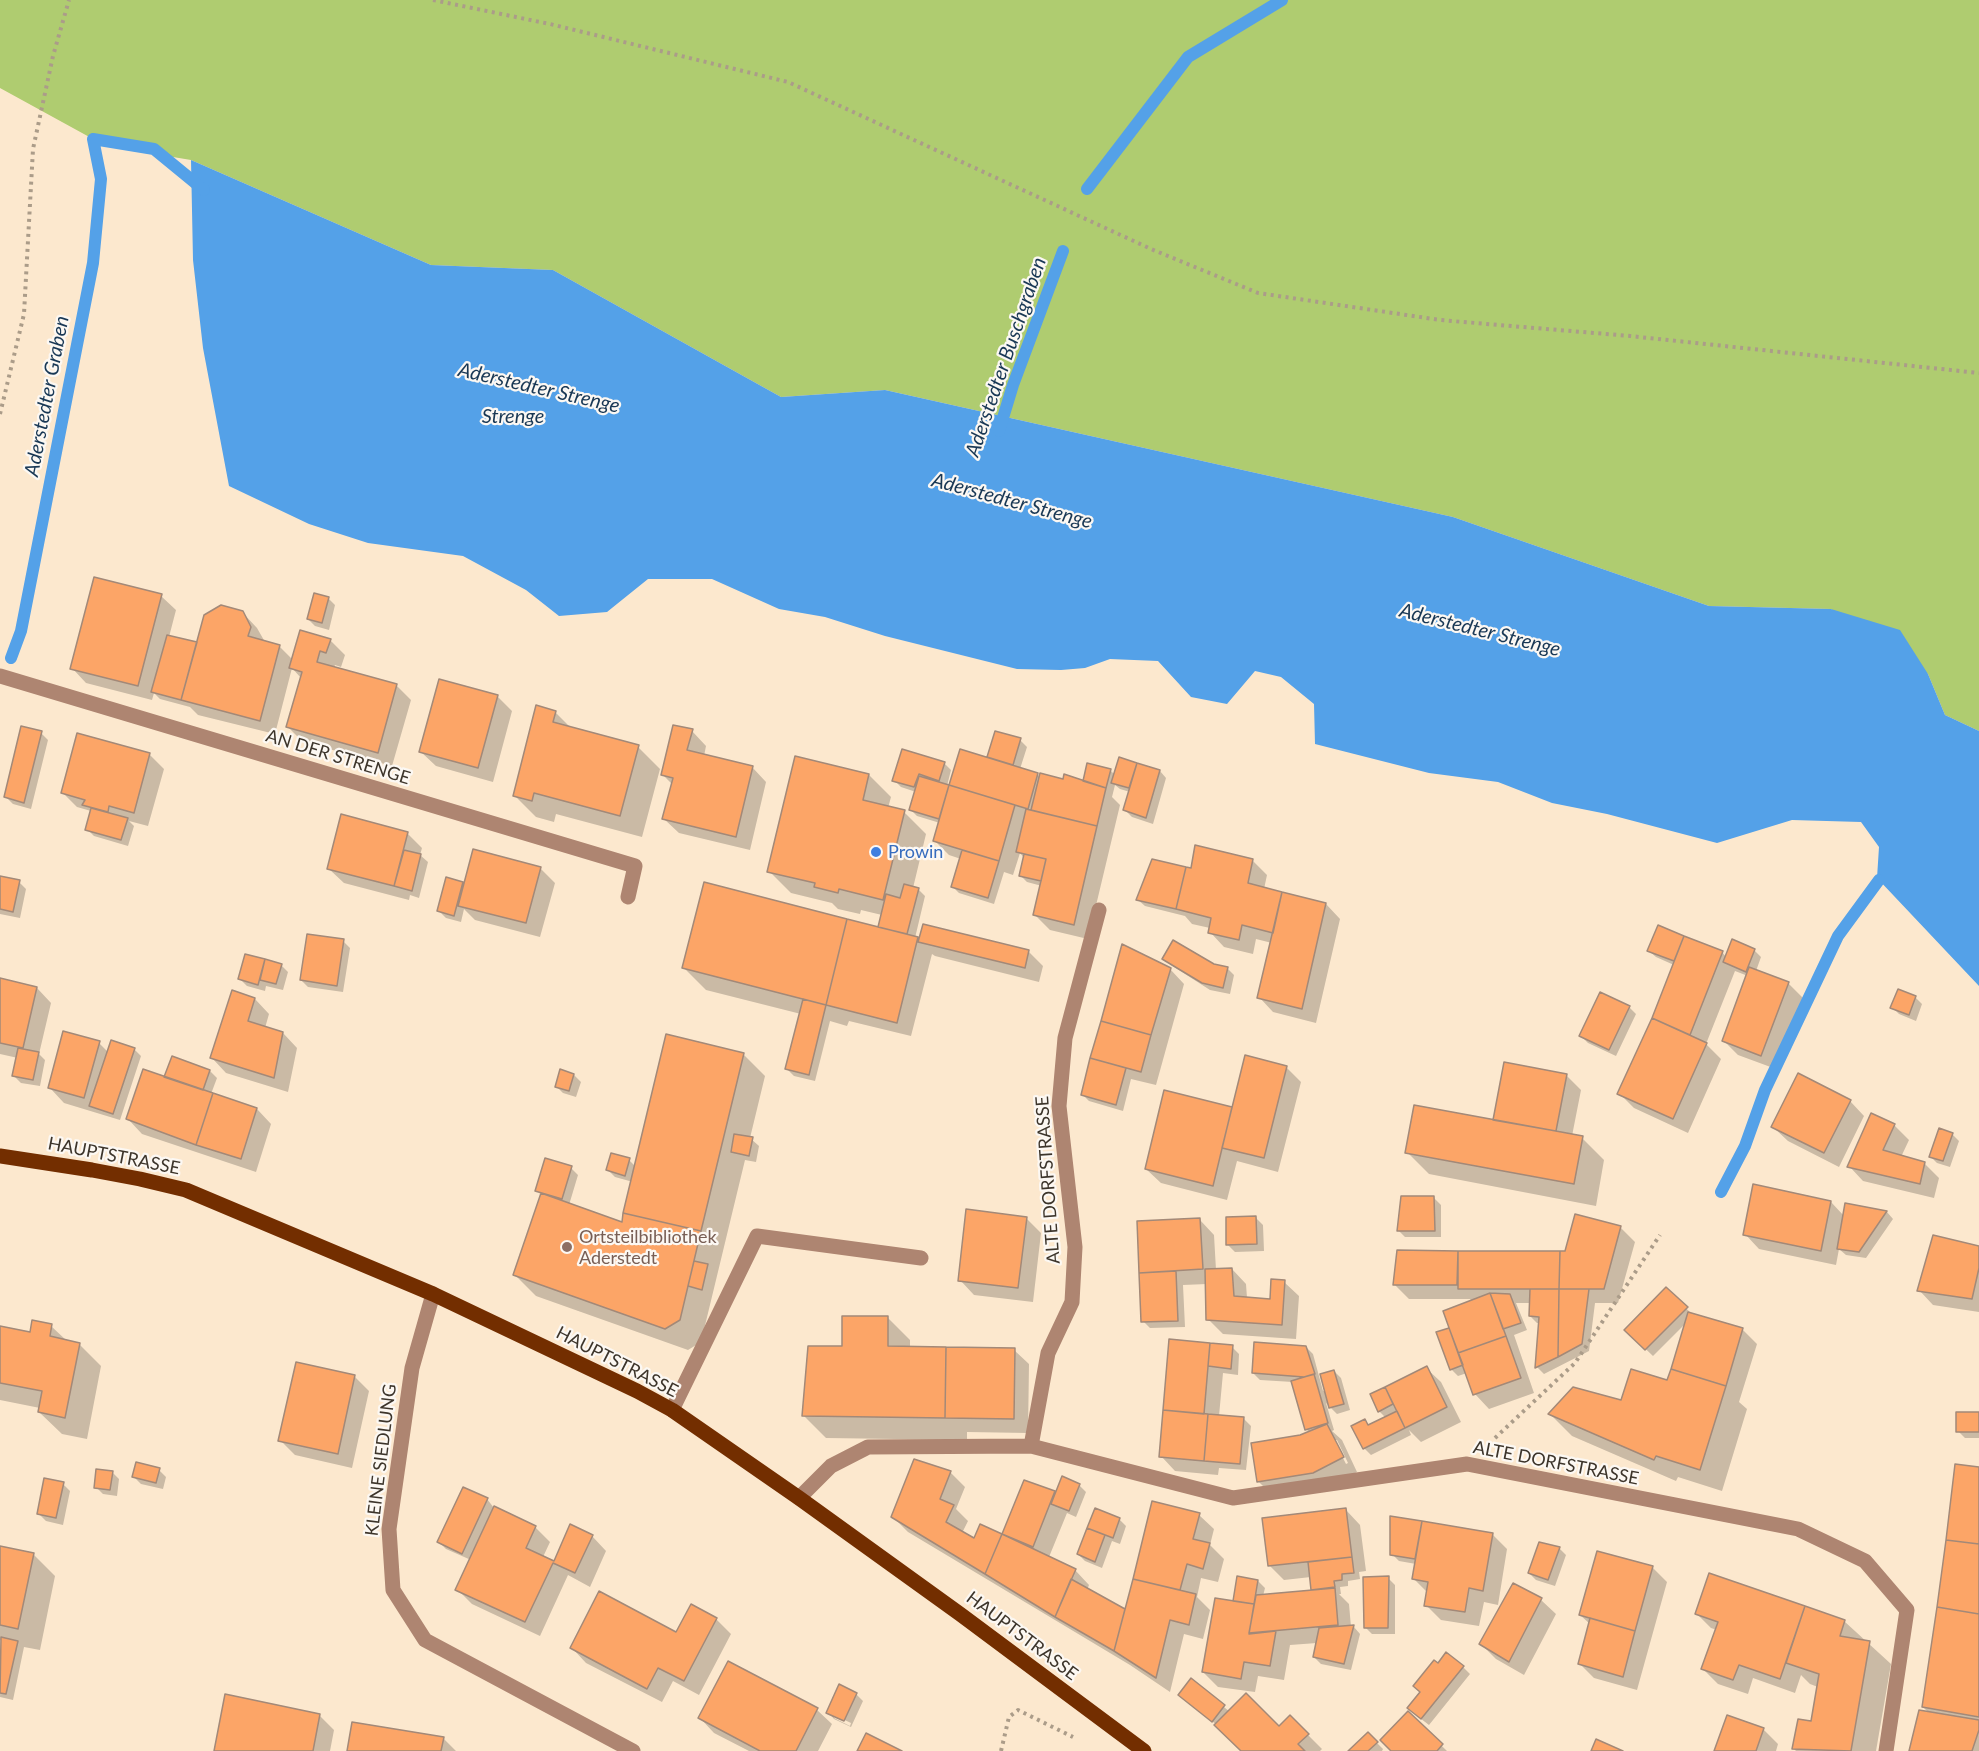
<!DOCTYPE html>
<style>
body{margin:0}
canvas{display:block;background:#fce8ce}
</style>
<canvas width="1979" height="1751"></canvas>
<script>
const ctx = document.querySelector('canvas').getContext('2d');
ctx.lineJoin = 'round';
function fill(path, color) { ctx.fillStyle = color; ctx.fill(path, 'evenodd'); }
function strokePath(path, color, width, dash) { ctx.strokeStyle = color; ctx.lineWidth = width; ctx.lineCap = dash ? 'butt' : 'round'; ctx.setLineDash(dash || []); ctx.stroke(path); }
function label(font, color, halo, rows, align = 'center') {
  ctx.font = font + ' Lato,sans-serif'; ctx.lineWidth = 4.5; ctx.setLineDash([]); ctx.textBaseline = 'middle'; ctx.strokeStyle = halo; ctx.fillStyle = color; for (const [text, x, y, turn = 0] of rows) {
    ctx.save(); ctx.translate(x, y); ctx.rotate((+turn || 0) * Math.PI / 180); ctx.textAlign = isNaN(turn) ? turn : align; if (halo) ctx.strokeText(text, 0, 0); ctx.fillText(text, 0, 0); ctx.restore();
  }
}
fill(new Path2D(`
 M0,0h1979v731l-34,-16 -17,-41 -97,-65 -122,-3 -256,-89 -568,-127 -104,7 -228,-127 -122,-5 -240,-105 -78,-13 -20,-8 -93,-51z`), '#afcc70');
fill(new Path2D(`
 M191,160l240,105 122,5 228,127 104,-7 568,127 256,89 122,3 69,21 28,44 17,41 34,16v255l-102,-108 2,-31 -18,-25 -69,-2 -75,23 -110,-29 -55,-11 -54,-21 -69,-9 -114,-29 -1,-40 -33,-27 -26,-6 -28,33 -36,-7 -33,-36 -48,-2 -25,9 -24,2 -44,-1 -132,-33 -60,-19 -46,-8 -67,-30h-64l-41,33 -48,4 -33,-26 -63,-34 -95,-13 -59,-19 -80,-38 -26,-138 -10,-88z`), '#54a1e8');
fill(new Path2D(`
 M161,596l15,14 -7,27 29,7 44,-32 15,16 8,14 14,4 14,14 37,-20 15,15 -4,12 -6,-2 -1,3 62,17 15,15 -19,66 -89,-24 -15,-15 13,-49 -9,-10 -17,66 -77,-19 -8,-8 -30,-8 -6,-6 -2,7 -66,-17 -14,-15z
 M328,598l7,7 -6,25 -14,-4 -7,-7z
 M497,696l15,15 -19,71 -57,-16 -15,-14z
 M555,712l17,17 66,18 22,22 -18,68 -86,-23 -2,8 -18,-5 -22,-22z
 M692,731l14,15 -2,10 48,11 14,15 -16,68 -71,-17 -15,-14 9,-34 -10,-10z
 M41,733l7,7 -17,69 -18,-5 -7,-7z
 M1020,740l7,7 -7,22 17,5 4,4 43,4 26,-12 5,5 5,-16 40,12 6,7 -13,46 -21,-7 -7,-7 5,-18 -10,-3 -5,-4 -3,12 8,8 -32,134 -38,-9 -15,-15 7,-29 -15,-4 -7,-7 4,-17 -4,-5 -7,22 -9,-3 -10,32 -35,-11 -7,-7 9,-27 -12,-4 -15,-15 6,-17 -23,-7 -7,-7 6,-17 -15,-5 -7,-7 50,-17 7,7 -4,16 3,2 43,-27 -4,-4z
 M149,754l15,15 -16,57 -19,-5 5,5 -6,20 -34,-10 -7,-7 4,-18 -14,-4 -14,-14z
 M869,775l22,22 -3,11 16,4 22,22 -13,54 5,1 7,7 -10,42 5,3 108,10 15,15 -4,16 -104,-26 -3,-2 -21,82 -62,-15 -2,5 -17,-5 -15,60 -21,-5 -7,-7 14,-55 -95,-24 -22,-22 195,-39 3,-14 -21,-5 -1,4 -22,-5 -6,-6 -41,-10 -22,-22z
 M407,833l15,15 -2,7 8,7 -9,36 -9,-3 -1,5 -65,-17 -15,-14z
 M1252,860l15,15 -3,14 62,15 14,15 -24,104 -43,-11 -14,-15 13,-54 -16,-4 -3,15 -29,-7 -14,-15v-4l-18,-4 -7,-8 -40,-10 -7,-6 54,-30z
 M540,868l15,15 -15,54 -65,-17 -11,-11 -3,13 -15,-4 -7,-7 23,-28 3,3z
 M0,877l19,5 7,7 -6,29 -20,-4z
 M1658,927l64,25 4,5 28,-7 7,7 -5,14 32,12 15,15 -27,71 -38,-14 -15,-15 25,-64 -13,-5 -29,73 15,15 -33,74 -54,-25 -15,-15 34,-75 21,-53 -18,-8 -7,-6z
 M343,941l7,7 -7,44 -35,-5 -7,-7z
 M1123,946l47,23 14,15 -28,101 -25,-6 -8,32 -34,-10 -7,-7z
 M246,956l35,9 7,7 -5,18 -17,-4 -1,5 -18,-5 -7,-7z
 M1164,959l63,9 7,7 -4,19 -20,-4 -39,-25z
 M0,980l37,8 14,15 -12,51 6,6 -5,26 -19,-3 -7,-7 4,-18 -18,-4z
 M1915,997l7,7 -6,17 -17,-7 -7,-7z
 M255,999l14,15 -4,14 18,5 14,15 -9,44 -62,-19 -14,-15z
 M1629,1007l7,7 -20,42 -28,-13 -7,-7z
 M99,1043l9,9 26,-3 7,7 -21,64 -56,-17 -14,-15z
 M743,1054l22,22 -15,62 9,8 -3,16 -11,-2 -44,182 -13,8 -152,-54 -22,-22 28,-78 -5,-6 34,-22 7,7 -9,30 54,19 10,-42 -18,-5 -7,-7 21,-10 7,7z
 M1286,1067l15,15 -23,90 -41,-11 -10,39 -66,-17 -15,-14 19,-77 68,17z
 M210,1071l7,7 -6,16 46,15 14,15 -15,48 -114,-38 -14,-15 37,-41z
 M574,1075l7,7 -5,15 -13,-4 -7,-7z
 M1566,1075l15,15 -9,46 10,2 22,22 -8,46 -167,-32 -22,-22 87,-31z
 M1850,1101l14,15 -25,51 -51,-26 -15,-14z
 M1872,1115l23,11 14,14 -8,17 24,7 14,14 -5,20 -71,-17 -14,-15z
 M1952,1134l7,7 -9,26 -13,-4 -7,-7z
 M1434,1198l7,7v32h-36l-7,-7z
 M1831,1202l13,14 2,-11 41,7 6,7 -27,39 -20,-3 -7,-6 -3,16 -77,-16 -14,-15z
 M1026,1218l15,15 -8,69 -59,-7 -14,-15z
 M1256,1218l7,7 1,26 -29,1 -7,-7z
 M1200,1220l14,15 2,35 16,-1 14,15 1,14 24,2 13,-18 15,14 -3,43 -73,-5 -15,-15 -1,-35 -24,1 2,42 -35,1 -7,-7 -5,-99z
 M1620,1227l15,15 -17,61h-23l-6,48 -45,23 -7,-7 3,-44h-3l-7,-7 1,-13h-15l11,27 -13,5 20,58 -45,16 -14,-15 -8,-21 -9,3 -7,-7 -3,-40 5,5 20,-32 -3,-3h-61l-15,-15 4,-32h169z
 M1979,1248v64l-46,-7 -14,-15z
 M1666,1289l27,26 49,14 15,15 -18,58 8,7 -25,82 -44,-14 -2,4 -104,-45 -22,-22 72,-12 46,-20 18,-59 -33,33 -27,-26z
 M888,1318l22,22v8l104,2 15,14 -1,69 -61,-1v8l-141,-2 -22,-22 39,-69z
 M51,1326l16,15 12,3 22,22 -14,73 -25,-5 -23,-22 1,-4 -40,-8v-72l31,6z
 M1210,1344l22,3 7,7 -1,21 -15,-2 -4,43 25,3 7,7 -5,44 -27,-2 -1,7 -43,-4 -14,-15z
 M1306,1347l7,7 10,37 3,-1 8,-19 7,7 9,32 -13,4 -11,-11 8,27 -2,1 10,9 15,32 -29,15 -55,9 -15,-15 42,-44 10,-4 -4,-4 -13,-47 -33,-2 -7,-7zM1334,1440h3l11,23 -2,1z
 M1426,1368l15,14 20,40 -40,20 -12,-12 2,5 -40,20 -7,-7 1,-28 5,6 16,-8 -7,-7 -7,-16z
 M355,1377l14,14 -17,77 -57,-13 -15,-15z
 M1979,1413v25h-14l-7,-7z
 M1979,1469v282h-69l19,-38 -6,-6z
 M159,1470l7,7 -3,12 -22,-5 -7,-7z
 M112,1472l7,7 -2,17 -14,-2 -7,-7z
 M950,1472l15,15 -9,22 12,12 -6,12 13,7 27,-4 23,-54 32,12 22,-9 7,7 -10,25 -9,-4 -18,44 26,13 14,15 -2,5 39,21 27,-108 46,12 15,14 -4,16 14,14 -6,23 -17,-4 -4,19 13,13 -7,29 -19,-5 -14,58 -40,-27 -222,-133 -15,-15z
 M63,1484l7,7 -7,34 -17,-4 -7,-7z
 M487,1499l7,9 41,19 15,15 -7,15 11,6 38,-27 14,15 -16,36 -22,-12 -28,61 -68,-32 -15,-15 14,-29 -25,-11 -7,-7z
 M1096,1510l23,9 7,7 -6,18 -8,-3 -10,27 -17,-7 -7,-7z
 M1346,1510l14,15 6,46 -7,1 1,7 -12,2v5l-8,1 1,7h-2l10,10 2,23h3l6,7 -9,36 -30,-6 -7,-7 3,-14 -27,2 -6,35 -26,-4 -3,16 -37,-5 -15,-15 32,-69 23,-22 7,7 -2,8 52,-5 -2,-2 -2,-12 -27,3 -14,-14z
 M1391,1517l101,17 15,15 -9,56 -14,-3 -5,24 -38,-6 -15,-15 2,-12 -15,-15 3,-14 -17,-3 -7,-7z
 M0,1547l33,7 22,22 -15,74 -16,-3 -11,53 -13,-3 2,-56 -2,-1z
 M1559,1548l7,7 -11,31 -19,-6 -7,-7z
 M1598,1552l55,16 14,14 -30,108 -43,-12 -14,-14 10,-40 -10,-9z
 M1710,1575l134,46 47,43 -15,87h-80l-2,-2 18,-26 6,-36 -8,-3 -9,-9 -6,18 -42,-15 -5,16 -30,-10 -15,-15 14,-39 -6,-2 -15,-15z
 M1388,1578l7,7v49h-23l-7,-7z
 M1514,1585l27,15 15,14 -32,61 -28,-16 -15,-15z
 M716,1619l15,15 -32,61 -26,-14 -11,21 -76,-39 -14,-15 105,-14z
 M1463,1667l7,7 -41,51 -13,-10z
 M1191,1680l39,32 49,16 11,-11 32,32 -2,2h-77l-26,-26 -30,-23z
 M856,1694l7,7 -12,26 -17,-8 -6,-7zM834,1715l17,8 -1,3 -16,-8z
 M817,1710l15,14 -14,27h-69l-35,-18 -14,-15z
 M1408,1713l39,38h-54z
 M319,1715l15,15 -4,21h-115z
 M1763,1729l15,15 -2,7h-60z
 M1368,1734l15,15 -1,2h-31z
 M443,1738l13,13h-107z`), '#0003');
strokePath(new Path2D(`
 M1087,189l101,-132 94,-57
 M999,431l14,-46 50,-134
 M11,658l10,-27 72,-368 8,-84 -8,-40 61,10 50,41
 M1721,1192l24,-46 20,-56 73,-154 41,-56`), '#54a1e8', 12);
const building = new Path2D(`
 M94,577l68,17 -24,92 -68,-17z
 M314,593l15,4 -7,26 -15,-4z
 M221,605l22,6 8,16 -3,9 32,9 -20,76 -79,-21 23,-85z
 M300,630l31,9 -5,14 -6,-2 -3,11 80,22 -19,69 -92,-26 16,-55 -13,-4z
 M167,635l30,7 -16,58 -30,-8z
 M439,679l59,16 -20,73 -59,-16z
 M536,705l20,6 -3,11 86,23 -19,71 -86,-23 -2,8 -19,-5z
 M673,725l20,4 -6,21 66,16 -17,71 -74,-18 11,-41 -12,-3z
 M21,726l21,5 -18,72 -20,-6z
 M995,731l26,7 -8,27 -26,-8z
 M77,733l73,20 -16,60 -25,-7 -1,6 -26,-7 3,-5 -24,-7z
 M902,749l43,13 -6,19 -20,-7 -5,13 -22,-6z
 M960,749l78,24 -10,36 -79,-24z
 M795,756l74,18 -6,26 42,10 -22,90 -44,-11 -1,4 -24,-6 1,-4 -48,-11z
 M1119,757l18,6 -8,25 -18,-5z
 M1087,763l24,6 -5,19 -23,-7z
 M1137,763l23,7 -14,48 -23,-8z
 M1040,773l23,6 1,-5 42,14 -9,38 -66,-16z
 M919,776l30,9 -10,34 -30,-9z
 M949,785l66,20 -16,56 -66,-20z
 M91,808l37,10 -7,22 -36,-10z
 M1026,809l71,17 -23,99 -41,-10 13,-56 -30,-7z
 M341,814l67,18 -14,54 -67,-17z
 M1195,845l58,14 -5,24 34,9 -9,41 -31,-8 -3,15 -31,-7 3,-15 -35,-9 10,-42 5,1z
 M473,849l68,18 -15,56 -68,-17z
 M404,850l17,4 -9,37 -18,-5z
 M962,850l37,11 -11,37 -37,-11z
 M1024,854l22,5 -5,22 -22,-5z
 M1152,859l34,8 -10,42 -40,-9z
 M0,876l20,4 -7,32 -13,-3z
 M446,877l17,5 -9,34 -17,-5z
 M704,882l143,37 -21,86 -144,-37z
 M904,884l15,4 -12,46 -29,-7 8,-33 14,4z
 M1282,892l44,11 -24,106 -45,-11z
 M847,919l71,18 -21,86 -71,-18z
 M923,924l106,26 -4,18 -107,-26z
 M1658,925l26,11 -10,25 -27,-10z
 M307,934l37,5 -7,47 -37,-6z
 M1684,936l39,15 -33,84 -38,-17z
 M1732,939l23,10 -9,23 -23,-10z
 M1173,940l41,24 14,3 -5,21 -21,-5 -40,-24z
 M1122,944l49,24 -20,67 -50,-14z
 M245,954l20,5 -7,26 -20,-6z
 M265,959l17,5 -6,20 -16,-4z
 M1749,967l40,15 -28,74 -39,-15z
 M0,978l37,9 -14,61 -23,-5z
 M1898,989l18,7 -7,19 -19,-7z
 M232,990l23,8 -7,23 35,11 -9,46 -64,-20z
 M1600,992l30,14 -21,44 -30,-14z
 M803,999l23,6 -17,70 -24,-6z
 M1652,1018l55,25 -34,76 -56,-25z
 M1101,1021l50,14 -10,37 -51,-14z
 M63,1031l37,10 -16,57 -36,-10z
 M666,1034l78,19 -43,178 -78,-18z
 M111,1040l24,8 -22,66 -24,-8z
 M18,1048l21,4 -6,28 -21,-4z
 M1245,1055l42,11 -23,92 -42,-10z
 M172,1056l38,14 -7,20 -39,-13z
 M1090,1058l36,10 -10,37 -35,-10z
 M1504,1062l63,12 -11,57 -63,-11z
 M143,1069l70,24 -17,52 -70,-26z
 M560,1069l14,5 -5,17 -14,-4z
 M1798,1073l53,27 -27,53 -53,-26z
 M1164,1090l68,17 -19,79 -68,-17z
 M213,1093l44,15 -16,51 -45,-14z
 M1414,1105l169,31 -9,48 -169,-31z
 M1871,1113l24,11 -12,26 42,12 -5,22 -73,-17z
 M1939,1128l14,5 -10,28 -14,-4z
 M734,1134l19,3 -4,19 -18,-4z
 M611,1153l19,5 -5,18 -19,-6z
 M545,1158l27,8 -10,33 -27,-8z
 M1753,1184l78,17 -10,50 -78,-16z
 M541,1193l81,29 1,-9 78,18 -21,89 -15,9 -152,-54z
 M1401,1196h33l1,35h-38z
 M1845,1203l42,8 -28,41 -22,-3z
 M966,1209l61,8 -9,71 -60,-7z
 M1575,1214l46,12 -17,63h-45l1,-38h5z
 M1256,1216l1,28 -31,1v-28z
 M1200,1218l3,51 -64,4 -2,-52z
 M1933,1235l46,11v22l-7,31 -55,-8z
 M1397,1250l61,1 -1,34h-64z
 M1458,1251h102l-1,38h-101z
 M694,1261l14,3 -6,26 -14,-4z
 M1232,1268l2,28 36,3 1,-20 14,1 -3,45 -76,-5 -1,-51z
 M1176,1271l2,50 -37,1 -2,-49z
 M1666,1287l22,20 -43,43 -21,-20z
 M1530,1289h29l-1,68 -23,11 4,-51 -10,-1z
 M1559,1289h30l-7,55 -24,13z
 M1490,1293l20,1 11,29 -18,6z
 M1490,1293l16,43 -48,17 -15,-42z
 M1688,1312l55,16 -17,58 -55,-17z
 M842,1316h46v30l58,1 -1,71 -143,-2 6,-70h34z
 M32,1320l20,4 -2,12 30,7 -15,75 -27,-6 4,-21 -42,-8v-57l30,6z
 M1449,1328l14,37 -13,5 -14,-38z
 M1506,1336l15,42 -48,17 -15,-42z
 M1169,1339l41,4 -6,71 -41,-4z
 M1254,1342l52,4 9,28 -11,3 -52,-4z
 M1210,1343l23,2 -2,24 -23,-3z
 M946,1347l69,1 -1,71 -69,-1z
 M296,1362l59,13 -17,79 -60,-13z
 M1427,1366l20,41 -42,21 -20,-41z
 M1631,1369l36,11 4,-11 55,17 -26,84 -44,-14 -2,4 -106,-46 25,-27 48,13z
 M1334,1370l10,34 -15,4 -9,-34z
 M1314,1374l14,49 -23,7 -14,-49z
 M1385,1387l8,17 -15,8 -8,-18z
 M1163,1410l45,4 -4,47 -45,-4z
 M1397,1411l8,17 -42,21 -12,-23 14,-7 3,6z
 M1956,1412h23v20h-23z
 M1208,1414l36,3 -4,47 -36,-3z
 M1327,1424l17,33 -31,16 -56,9 -6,-39 49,-8z
 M914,1459l37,12 -11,28 14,6 -8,17 28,16 6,-14 22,10 -17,40 -94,-57z
 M136,1462l24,6 -4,15 -24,-6z
 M1955,1464l24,3v77l-33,-4z
 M96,1469l17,2 -3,19 -16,-2z
 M1062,1476l18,8 -11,27 -18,-7z
 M44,1478l20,4 -8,36 -19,-4z
 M1024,1480l31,11 -22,56 -31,-13z
 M463,1487l25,11 -26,56 -25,-12z
 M1152,1501l48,12 -7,26 17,4 -7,26 -16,-5 -7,26 -47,-11z
 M494,1506l42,20 -10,22 28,13 16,-37 23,11 -18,38 -22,-10 -28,59 -70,-32z
 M1095,1508l25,10 -7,20 -26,-10z
 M1346,1508l6,49 -84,9 -6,-48z
 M1390,1516l32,5 -7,38 -25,-4z
 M1422,1521l71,12 -10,58 -14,-3 -4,24 -41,-6 4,-24 -16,-3z
 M1087,1528l18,7 -10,27 -18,-8z
 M1002,1534l74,35 -21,48 -70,-43z
 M1946,1540l33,4v70l-42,-7z
 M1539,1542l21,5 -12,33 -20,-7z
 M0,1546l34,7 -16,76 -18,-4z
 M1597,1551l56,15 -18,65 -56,-16z
 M1352,1557l2,16 -12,1v6l-8,1 1,6 -24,3 -3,-28z
 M1709,1573l96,33 -25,73 -41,-14 -6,15 -32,-11 17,-47 -23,-8z
 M1237,1576l21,4 -4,24 -21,-3z
 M1389,1576l-1,52h-24l-1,-51z
 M1071,1579l54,30 -11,42 -59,-34z
 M1133,1579l63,15 -7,31 -19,-5 -14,58 -42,-27z
 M1513,1583l29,15 -33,64 -30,-18z
 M1335,1588l3,37 -89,8 7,-38z
 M599,1591l77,41 15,-28 26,14 -33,63 -26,-13 -11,21 -77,-41z
 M1215,1598l39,6 -5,30 27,-3 -6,35 -26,-4 -3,17 -39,-7z
 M1805,1606l40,14 -5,16 30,5 -19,110 -59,-2 6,-30 13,2 8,-47 -33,-11z
 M1937,1607l42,7v103l-57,-10z
 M1590,1618l45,13 -12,46 -45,-13z
 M1354,1625l-10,39 -31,-7 6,-29z
 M1,1637l17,4 -12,53 -6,-1z
 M1446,1652l18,14 -43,53 -14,-11 13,-16 -7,-6 21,-26 4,3z
 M728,1661l90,47 -22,43h-36l-62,-33z
 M1191,1678l34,27 -13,17 -34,-27z
 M839,1684l18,9 -13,28 -18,-8z
 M1246,1693l33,33 11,-11 19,19 -11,10 7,7h-64l-27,-26z
 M225,1694l95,20 -7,37h-99z
 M1919,1710l60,10v10l-7,21h-63z
 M1408,1711l35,33 -6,7h-46l-11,-11z
 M1727,1715l37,13 -8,23h-42z
 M352,1722l92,15 -3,14h-94z
 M1368,1732l10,10 -10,9h-20z
 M866,1733l36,18h-45z
 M1596,1739l27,12h-32z`);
fill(building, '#fca567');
strokePath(building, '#a38978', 1.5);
strokePath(new Path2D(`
 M433,0l117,24 238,58 363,167 107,44 182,27 190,16 349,37
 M0,414l24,-100 9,-165 20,-93 16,-56
 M1495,1438l80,-75 85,-128
 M1001,1751l8,-34 9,-7 55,27`), '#ab9c89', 4, [3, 4.5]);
strokePath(new Path2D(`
 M0,676l635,190 -7,31
 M433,1294l-21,74 -23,161 4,61 32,50 208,111
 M672,1410l85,-174 164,22
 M1031,1446l17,-93 24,-51 3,-55 -16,-141 6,-68 34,-128
 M799,1498l32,-32 37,-19 163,-1 202,52 234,-34 331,65 67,32 42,49 -21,141`), '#ae8571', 15);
strokePath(new Path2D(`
 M0,1156l92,14 48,9 46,11 247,104 204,97 35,19 127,88 161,116 184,137`), '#732e00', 15);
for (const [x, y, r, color] of [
 [876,852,6,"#3f7fe0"],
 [567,1247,6,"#8d6e63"]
]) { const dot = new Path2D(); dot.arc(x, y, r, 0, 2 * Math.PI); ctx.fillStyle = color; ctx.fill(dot); strokePath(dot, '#fcf8f3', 2); }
label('18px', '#3d352b', '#fcf8f3', [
 ["AN DER STRENGE",338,757,17],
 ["HAUPTSTRASSE",114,1156,11],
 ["ALTE DORFSTRASSE",1048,1180,-94],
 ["HAUPTSTRASSE",617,1362,27],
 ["KLEINE SIEDLUNG",381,1460,-83],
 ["ALTE DORFSTRASSE",1556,1463,11],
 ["HAUPTSTRASSE",1022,1636,37]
]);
label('18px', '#366cbe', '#fcf8f3', [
 ["Prowin",888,852]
], 'left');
label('18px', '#785e54', '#fcf8f3', [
 ["Ortsteilbibliothek",579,1237],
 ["Aderstedt",579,1258]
], 'left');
label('italic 20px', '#193855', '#fcf8f3', [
 ["Aderstedter Buschgraben",1006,357,-71],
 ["Aderstedter Strenge",539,388,13],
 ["Aderstedter Graben",47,396,-79],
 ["Strenge",513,417],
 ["Aderstedter Strenge",1012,501,15],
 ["Aderstedter Strenge",1480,630,14]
]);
</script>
